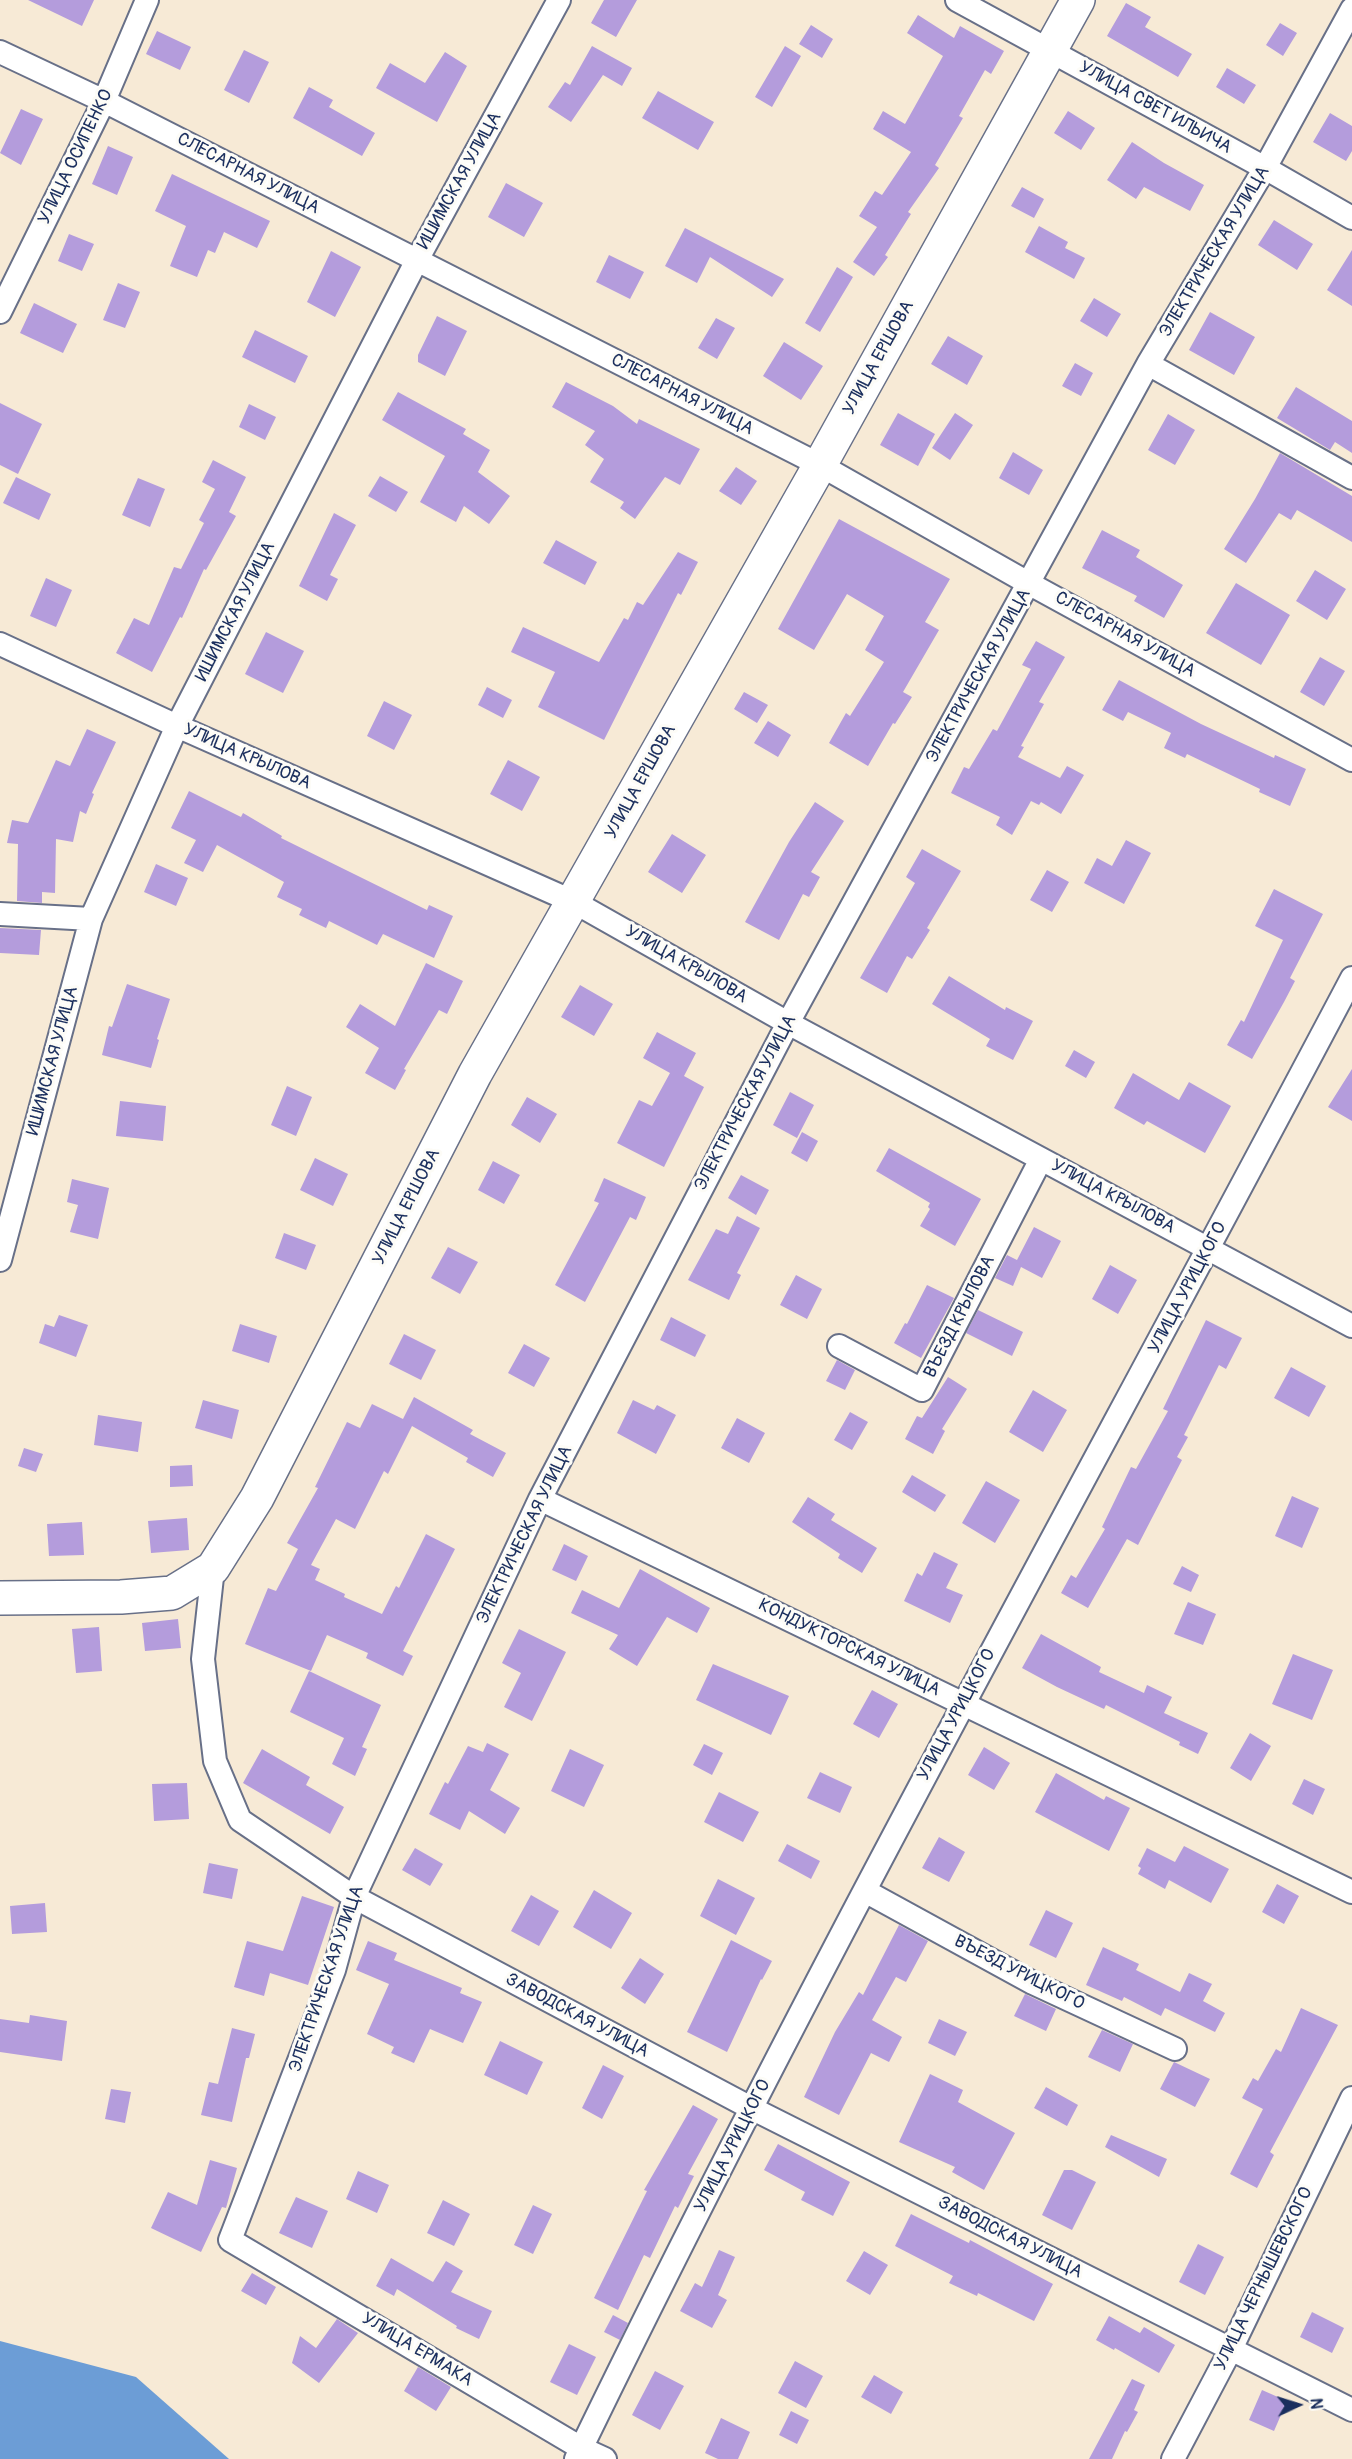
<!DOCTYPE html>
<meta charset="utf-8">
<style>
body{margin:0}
#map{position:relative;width:1352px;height:2459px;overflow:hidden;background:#f7ead6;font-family:Pangolin,sans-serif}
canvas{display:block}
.north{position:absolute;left:1268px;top:2375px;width:60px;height:60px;-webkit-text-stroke:4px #fdfcf7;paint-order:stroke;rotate:86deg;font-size:16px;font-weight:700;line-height:24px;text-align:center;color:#1b2f5e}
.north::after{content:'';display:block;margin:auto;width:21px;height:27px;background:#1b2f5e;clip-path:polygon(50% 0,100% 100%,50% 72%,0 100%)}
</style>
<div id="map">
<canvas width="1352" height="2459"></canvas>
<div class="north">N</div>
</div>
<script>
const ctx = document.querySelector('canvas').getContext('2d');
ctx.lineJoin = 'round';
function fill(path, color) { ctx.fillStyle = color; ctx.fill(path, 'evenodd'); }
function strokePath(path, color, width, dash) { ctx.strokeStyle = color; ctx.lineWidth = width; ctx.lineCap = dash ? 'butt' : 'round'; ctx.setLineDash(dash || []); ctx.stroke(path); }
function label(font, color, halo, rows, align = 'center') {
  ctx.font = font + ' Pangolin,sans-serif'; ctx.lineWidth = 6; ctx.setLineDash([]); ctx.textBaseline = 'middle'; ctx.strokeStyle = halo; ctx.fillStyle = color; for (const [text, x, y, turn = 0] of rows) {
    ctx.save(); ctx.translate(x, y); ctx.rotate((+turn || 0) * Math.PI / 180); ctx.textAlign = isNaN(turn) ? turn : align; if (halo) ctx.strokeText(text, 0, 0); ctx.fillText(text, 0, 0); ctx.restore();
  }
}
fill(new Path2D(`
 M0,2341l136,36 93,82h-229z`), '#6c9dd6');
fill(new Path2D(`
 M28,0h66l-12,26z
 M604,0h33l-21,37 -25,-14z
 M1126,3l25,14 -6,10 47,27 -14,23 -71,-41z
 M918,15l36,23 6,-12 44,25 -13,23 -6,-4 -26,46 4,2 -28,47 4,3 -31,44 3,2 -26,41 3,2 -14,19 -21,-14 24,-35 -18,-11 16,-25 7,4 29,-43 -38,-23 10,-18 22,13 38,-68 -36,-23z
 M1280,23l17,10 -14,23 -17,-11z
 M811,25l22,14 -11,19 -23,-14z
 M157,31l34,16 -11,23 -34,-16z
 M592,46l40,22 -10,18 -19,-11 -32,47 -23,-15 17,-25 5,3z
 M785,46l16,10 -29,51 -17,-10z
 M244,50l25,12 -20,41 -25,-13z
 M445,52l22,14 -30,56 -61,-34 14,-25 35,20z
 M1227,68l29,17 -12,19 -28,-17z
 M309,87l24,13 -4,7 46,26 -13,23 -69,-38z
 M658,91l56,31 -16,28 -56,-32z
 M21,109l22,10 -22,46 -21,-12z
 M1068,111l27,17 -14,22 -27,-17z
 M1330,113l22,13v25l-6,10 -33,-19z
 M1132,142l32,21 40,22 -14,26 -46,-24 -8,12 -29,-19z
 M108,146l25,11 -16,38 -25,-11z
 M172,174l98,47 -13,27 -33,-16 -9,21 -7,-3 -11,27 -27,-11 16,-40 -31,-15z
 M506,183l37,20 -19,34 -36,-20z
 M1022,187l22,12 -10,19 -23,-12z
 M1274,220l39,24 -16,26 -39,-25z
 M1039,226l29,16 -3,6 20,10 -11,21 -49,-27z
 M685,228l99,51 -12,18 -62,-40 -13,26 -32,-17z
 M69,234l25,10 -12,27 -24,-10z
 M1352,250v56l-25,-16z
 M331,251l30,16 -26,50 -28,-15z
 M609,255l35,17 -14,27 -34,-17z
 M837,267l16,10 -33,55 -15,-9z
 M118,283l22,9 -15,36 -22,-8z
 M1094,298l27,16 -14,23 -27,-16z
 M34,303l43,21 -14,29 -43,-20z
 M1210,312l45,25 -21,38 -45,-25z
 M437,316l30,15 -22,45 -27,-14v-7z
 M716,318l19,10 -18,31 -19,-11z
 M255,330l53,26 -13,27 -53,-26z
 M948,336l35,20 -16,29 -36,-21z
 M784,342l39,24 -22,34 -38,-24z
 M1075,363l18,10 -12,23 -19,-10z
 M566,382l47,24 24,18 2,-5 61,30 -20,36 -15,-8 -30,42 -15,-11 4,-6 -34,-20 14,-23 -19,-14 10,-14 -43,-24z
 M1296,387l56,34v32l-17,-11 -5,8 -53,-32z
 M398,392l68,37 -3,5 27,16 -12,22 32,24 -21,28 -25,-18 -8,16 -36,-20 25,-46 -63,-36z
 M0,403l42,21 -24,50 -18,-9z
 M249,404l27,13 -11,23 -26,-13z
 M898,413l37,21 -17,32 -38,-21z
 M955,413l18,12 -23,35 -18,-12z
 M1168,414l27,16 -20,35 -27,-15z
 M1013,452l30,18 -14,25 -30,-17z
 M1280,453l72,43v46l-55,-32 -6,10 -12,-7 -33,50 -22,-14 31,-50z
 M213,460l33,17 -17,35 7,4 -30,54 -2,-1 -22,49 -2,-1 -28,55 -36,-19 18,-35 15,7 25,-58 7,2 23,-46 -5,-3 16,-31 -13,-7z
 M736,467l21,14 -16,24 -22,-14z
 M380,476l28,16 -12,20 -28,-16z
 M16,477l35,17 -12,26 -36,-17z
 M138,478l27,11 -15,38 -28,-12z
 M334,513l22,12 -26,50 8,4 -11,22 -28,-15z
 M839,519l111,60 -25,43 14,8 -36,62 9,5 -17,27 -2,-1 -25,43 -39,-23 17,-30 4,3 34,-54 -19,-12 19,-34 -37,-22 -33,56 -36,-21z
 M1102,530l38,20 -4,7 47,28 -19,33 -30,-17 3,-5 -55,-28z
 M556,540l41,22 -12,23 -42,-22z
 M678,552l20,10 -17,33 -3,-2 -74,147 -66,-33 17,-35 -44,-20 12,-25 76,35 25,-44 4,2 9,-18 6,3z
 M1315,570l31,19 -19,31 -31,-19z
 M46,578l26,12 -16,37 -26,-11z
 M1236,583l54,32 -29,50 -55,-32z
 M266,632l38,19 -21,42 -38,-19z
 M1036,641l29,16 -26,45 5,2 -23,42 3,1 -6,10 42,21 7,-12 17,9 -23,39 -20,-12 -2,3 -8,-4 -19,34 -16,-10 4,-8 -49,-24 13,-26 5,2 24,-40 4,2 34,-62 -9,-4z
 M1320,657l25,14 -21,35 -24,-14z
 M1119,680l82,44 73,34 1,-3 31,14 -16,37 -31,-14 1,-3 -73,-35 -2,4 -21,-10 7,-15 -43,-21 -5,9 -21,-11z
 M487,687l25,13 -9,18 -25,-13z
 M744,692l24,13 -11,18 -23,-14z
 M384,701l28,14 -18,35 -27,-14z
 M768,721l23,14 -13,22 -24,-14z
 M87,729l29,13 -24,51 2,1 -8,20 -6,-3 -7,31 -17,-3 -1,54 -13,-1v11l-25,-2 1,-57 -11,-1 5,-23 16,3 28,-63 14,6z
 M508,760l32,17 -18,34 -32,-17z
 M189,791l52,26 2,-4 39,23 -1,2 146,72 2,-5 24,11 -19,42 -51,-24 -6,11 -48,-24 -3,7 -27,-13 3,-6 -25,-12 7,-15 -67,-37 -14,27 -19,-9 12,-23 -25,-12z
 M815,802l29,19 -33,51 9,5 -11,20 -6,-3 -24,46 -34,-18 44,-80z
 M672,834l34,21 -24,38 -34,-21z
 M1126,840l25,13 -27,51 -40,-21 13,-25 15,8z
 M922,849l39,22 -34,57 3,2 -18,29 -5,-3 -20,37 -27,-15 55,-95 -9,-6z
 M156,864l32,14 -12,28 -32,-14z
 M1047,870l22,12 -17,30 -22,-12z
 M1274,889l49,25 -33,64 5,3 -11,21 -32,57 -25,-14 14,-25 3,2 39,-82 -28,-14z
 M0,928l41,2 -2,25 -39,-2z
 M426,963l37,18 -16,33 -8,-4 -35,59 2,1 -11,20 -30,-17 14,-25 -33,-21 14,-23 35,22z
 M949,976l56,34 1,-3 27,14 -20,39 -27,-14 4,-7 -58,-35z
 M127,984l43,15 -13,40 2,1 -8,28 -49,-13 7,-29 3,1z
 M580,985l33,19 -19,32 -33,-19z
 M657,1032l39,21 -12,23 20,11 -40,80 -47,-24 22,-43 13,6 18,-33 -27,-15z
 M1074,1050l21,12 -9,16 -21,-12z
 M1352,1069v52l-24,-14z
 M1133,1073l46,27 10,-18 42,24 -26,47 -58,-32 -3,4 -30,-17z
 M287,1086l25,11 -16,39 -25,-11z
 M790,1092l24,13 -17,33 -24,-13z
 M527,1097l30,17 -17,29 -29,-18z
 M120,1101l46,5 -3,35 -47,-5z
 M802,1132l16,9 -11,21 -16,-9z
 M889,1148l92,51 -26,47 -35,-20 10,-17 -2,-2 2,-4 -54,-32z
 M315,1158l33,16 -15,32 -33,-16z
 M493,1161l27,14 -16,29 -26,-14z
 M741,1175l28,15 -13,25 -28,-17z
 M604,1178l42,19 -10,23 -6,-3 -45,85 -30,-17 44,-82 -5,-2z
 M72,1179l37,9 -11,51 -28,-7 8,-27 -11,-3z
 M737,1216l23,12 -23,45 4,2 -12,25 -41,-20 28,-51 12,5z
 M1034,1227l27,14 -19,37 -21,-11 -8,19 -18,-8 12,-23 10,5z
 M284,1233l32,12 -10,25 -31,-12z
 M448,1247l30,15 -18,32 -29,-16z
 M1110,1265l27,15 -19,34 -26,-15z
 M796,1275l26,14 -15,30 -27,-14z
 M927,1285l27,13 -33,60 -27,-15 11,-20 2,1z
 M978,1310l45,22 -11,24 -46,-23z
 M59,1315l29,10 -12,32 -37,-14 6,-19 9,3z
 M671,1317l35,18 -11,22 -35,-17z
 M1206,1320l36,18 -16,31 -7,-4 -35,70 4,2 -11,20 5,3 -44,85 -11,-6 -39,69 -27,-15 10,-18 5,3 29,-49 -3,-2 29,-60 5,2 32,-58 -5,-2z
 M240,1324l37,12 -8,27 -37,-12z
 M404,1334l32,16 -15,30 -32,-16z
 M524,1344l26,14 -16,29 -26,-14z
 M837,1360l18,10 -10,20 -19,-9z
 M1291,1367l35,19 -17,31 -35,-19z
 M948,1377l19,12 -25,40 3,2 -12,23 -28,-15 12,-23 5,2z
 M1033,1390l34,20 -24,42 -34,-20z
 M414,1397l59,33 -3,4 36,19 -13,24 -27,-15 2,-4 -56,-32 -24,48 -4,-3 -29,58 -19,-10 -25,46 9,4 -5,11 30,14 -1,3 38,17 14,-28 3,2 27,-54 29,15 -52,102 10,5 -10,20 -37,-18 2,-5 -41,-18 -16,36 -66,-27 23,-56 8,3 22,-42 -11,-6 31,-55 -3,-1 32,-65 13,6 12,-24 31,15z
 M203,1400l36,10 -7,29 -37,-11z
 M633,1400l21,10 3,-5 19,10 -20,39 -39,-21z
 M850,1412l18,10 -16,28 -18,-10z
 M98,1415l44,7 -4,30 -44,-7z
 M737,1418l28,15 -16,30 -28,-15z
 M24,1448l19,6 -7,18 -18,-6z
 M192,1465l1,21 -23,1v-21z
 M912,1475l34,20 -11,17 -33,-20z
 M986,1481l34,19 -25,43 -33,-20z
 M1292,1496l27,12 -17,40 -27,-12z
 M808,1497l27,17 -4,6 46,28 -15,25 -24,-15 2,-4 -48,-32z
 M187,1518l2,32 -38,3 -3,-32z
 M82,1522l2,33 -35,1 -2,-32z
 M564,1544l24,12 -12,25 -24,-11z
 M934,1552l24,12 -12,24 17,7 -13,28 -46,-22 13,-28 5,3z
 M1182,1566l17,9 -8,17 -18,-8z
 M640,1569l70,39 -13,25 -30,-16 -30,49 -28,-17 9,-14 -47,-22 11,-23 37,18z
 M1188,1602l28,12 -13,31 -29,-11z
 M178,1619l3,29 -36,3 -3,-28z
 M99,1627l3,44 -26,2 -4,-44z
 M519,1629l47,23 -34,69 -28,-14 17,-34 -19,-10z
 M1041,1634l60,33 -2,5 45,21 3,-8 25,12 -8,16 44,20 -10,21 -19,-9 1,-3 -74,-37 -2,4 -47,-22 -35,-19z
 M1293,1654l40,16 -21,50 -40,-16z
 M713,1664l76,32 -18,39 -75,-35z
 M309,1671l72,34 -19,42 5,2 -12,27 -23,-12 12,-26 -54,-26z
 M872,1690l26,14 -19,34 -26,-14z
 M1250,1733l21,13 -20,35 -21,-13z
 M487,1743l22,11 -19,36 30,18 -15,26 -36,-23 -9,19 -31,-16 16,-32 3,2 20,-38 15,6z
 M704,1744l19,9 -11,22 -19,-10z
 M984,1747l26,16 -16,27 -26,-15z
 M262,1749l48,28 -4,8 38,22 -14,27 -87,-51z
 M570,1749l34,16 -20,42 -33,-16z
 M820,1772l32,15 -12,26 -33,-15z
 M1056,1773l48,27 2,-4 24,12 -21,43 -74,-39z
 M1304,1779l21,10 -12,26 -21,-11z
 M187,1783l2,36 -35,2 -2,-37z
 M719,1792l40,20 -16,30 -39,-20z
 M939,1837l26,15 -16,30 -27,-14z
 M787,1844l33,17 -9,18 -33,-18z
 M1184,1846l45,23 -18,34 -42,-23 -4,9 -27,-15 3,-6 -3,-2 9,-18 28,14z
 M415,1848l28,16 -13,22 -28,-16z
 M209,1863l29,6 -6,30 -29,-6z
 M718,1879l37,19 -19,37 -36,-19z
 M1277,1884l22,12 -15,28 -22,-12z
 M594,1890l38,23 -21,36 -38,-22z
 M531,1895l28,16 -20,35 -28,-15z
 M302,1896l32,11 -26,78 -38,-12 -6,23 -30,-9 13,-46 36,10z
 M45,1903l2,29 -35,2 -2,-28z
 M1046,1910l27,13 -17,35 -27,-13z
 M899,1925l29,16 -22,41 -10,-5 -24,43 30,17 -13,25 -18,-9 -32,62 -35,-18 31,-65 24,-40 4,3z
 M731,1940l41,21 -10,19 -1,-1 -34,73 -40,-20z
 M368,1941l29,12 -3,7 68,28 -2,5 22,9 -19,41 -33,-14 -16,34 -23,-10 3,-6 -27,-13 22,-50 -33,-14z
 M1103,1947l36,17 -3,6 44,22 9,-19 23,11 -9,17 22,12 -10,19 -50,-24 -4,8 -37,-19 -2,4 -36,-16z
 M640,1958l24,16 -19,30 -24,-16z
 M1025,1994l31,15 -10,22 -32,-15z
 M1301,2008l37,17 -68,127 4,3 -17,33 -27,-14 33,-65 -21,-11 11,-20 5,3 18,-32 5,3z
 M30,2015l37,6 -5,40 -62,-9v-33l29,4z
 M939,2019l28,13 -12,24 -27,-13z
 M232,2028l23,6 -6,24h-3l-14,64 -31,-7 8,-33 9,2z
 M1102,2030l31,14 -13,28 -32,-15z
 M500,2041l43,21 -16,33 -43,-20z
 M1174,2062l36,17 -15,28 -35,-18z
 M603,2065l21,11 -22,43 -20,-11z
 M930,2074l33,16 -5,12 57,31 -31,57 -32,-18 3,-5 -56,-25z
 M1046,2087l32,18 -11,21 -33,-18z
 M111,2089l20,3 -6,31 -20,-4z
 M693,2105l25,14 -30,55 6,2 -16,32 -3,-2 -25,52 -6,-3 -26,55 -24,-12 53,-107 -3,-1z
 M1111,2135l56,24 -8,18 -54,-30z
 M778,2144l72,38 -17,34 -32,-16 4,-8 -41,-22z
 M210,2160l27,8 -11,40 -4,-1 -21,45 -50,-24 17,-36 29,13z
 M1064,2170h8l24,12 -24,48 -30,-15z
 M358,2171l31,14 -12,28 -31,-14z
 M296,2197l32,14 -16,37 -33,-15z
 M443,2200l27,14 -16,32 -27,-13z
 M533,2205l19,9 -19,40 -19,-9z
 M911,2214l58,29 1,-3 83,44 -19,37 -56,-28 -1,3 -28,-13 4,-7 -58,-30z
 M1198,2244l26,13 -19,38 -26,-13z
 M719,2250l16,7 -17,38 9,5 -15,28 -32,-17 15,-28 7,4z
 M864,2251l24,14 -18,30 -24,-14z
 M391,2258l42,24 13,-21 17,10 -12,21 41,19 -13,28 -23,-11 1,-2 -60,-37 -3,7 -18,-10z
 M252,2273l24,14 -10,18 -25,-14z
 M1312,2312l32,16 -12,25 -32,-16z
 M613,2315l15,8 -8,17 -16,-8z
 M1109,2316l31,17 4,-6 31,18 -16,28 -44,-25 -1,2 -18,-10z
 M337,2319l21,14 -39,50 -27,-20 8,-27 16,12z
 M569,2344l27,13 -19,38 -27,-13z
 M795,2361l28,15 -17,32 -28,-15z
 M418,2367l33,20 -15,24 -32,-20z
 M655,2371l29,15 -24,44 -28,-15z
 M874,2375l29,17 -12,22 -30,-17z
 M1132,2379l13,6 -11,25 4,2 -11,20 -2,-1 -13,28h-23z
 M1262,2390l25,11 -13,30 -25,-11z
 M791,2411l18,9 -12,24 -18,-9z
 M721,2418l29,14 -12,27h-20l-13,-6z`), '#b49cdc');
const street = new Path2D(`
 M957,0l308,168 87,50
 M0,52l104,49 716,364 210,119 322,176
 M0,312l104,-211 43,-101
 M1148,364l204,114
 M0,644l177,82 397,176 214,121 564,303
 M0,914l91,5
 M0,1260l91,-341 86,-193 240,-466 142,-260
 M839,1346l83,44 119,-231
 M540,1499l812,393
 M213,1568l-10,91 12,102 25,59 114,77 397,211 601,302
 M865,1891l168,92 142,66
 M576,2459c243,-502 516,-988 776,-1481
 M605,2459l-24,-11 -351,-208 104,-270 20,-73 186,-398 248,-476 360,-659 117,-196 87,-159
 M1173,2459l58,-110 121,-251`);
const secondary = new Path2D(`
 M0,1598l121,-1 51,-4 41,-25 44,-70 218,-424 345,-609 258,-465`);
strokePath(street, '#687088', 26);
strokePath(secondary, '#687088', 36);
strokePath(street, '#fff', 22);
strokePath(secondary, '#fff', 33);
label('18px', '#1b2f5e', '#fdfcf7', [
 ["УЛИЦА СВЕТ ИЛЬИЧА",1155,108,29],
 ["УЛИЦА ОСИПЕНКО",76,157,-64],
 ["СЛЕСАРНАЯ УЛИЦА",248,174,27],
 ["ИШИМСКАЯ УЛИЦА",460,181,-61],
 ["ЭЛЕКТРИЧЕСКАЯ УЛИЦА",1215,252,-59],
 ["УЛИЦА ЕРШОВА",879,358,-61],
 ["СЛЕСАРНАЯ УЛИЦА",682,395,27],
 ["ИШИМСКАЯ УЛИЦА",236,612,-63],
 ["СЛЕСАРНАЯ УЛИЦА",1125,635,29],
 ["ЭЛЕКТРИЧЕСКАЯ УЛИЦА",979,676,-61],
 ["УЛИЦА КРЫЛОВА",247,757,24],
 ["УЛИЦА ЕРШОВА",641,782,-61],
 ["УЛИЦА КРЫЛОВА",686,965,30],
 ["ИШИМСКАЯ УЛИЦА",53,1061,-75],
 ["ЭЛЕКТРИЧЕСКАЯ УЛИЦА",746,1103,-62],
 ["УЛИЦА КРЫЛОВА",1113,1197,28],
 ["УЛИЦА ЕРШОВА",407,1207,-63],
 ["УЛИЦА УРИЦКОГО",1188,1288,-62],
 ["ВЪЕЗД КРЫЛОВА",960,1317,-63],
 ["ЭЛЕКТРИЧЕСКАЯ УЛИЦА",525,1535,-64],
 ["КОНДУКТОРСКАЯ УЛИЦА",849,1648,26],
 ["УЛИЦА УРИЦКОГО",957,1715,-62],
 ["ВЪЕЗД УРИЦКОГО",1019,1973,27],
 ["ЭЛЕКТРИЧЕСКАЯ УЛИЦА",327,1979,-71],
 ["ЗАВОДСКАЯ УЛИЦА",577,2016,28],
 ["УЛИЦА УРИЦКОГО",733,2146,-63],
 ["ЗАВОДСКАЯ УЛИЦА",1010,2238,27],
 ["УЛИЦА ЧЕРНЫШЕВСКОГО",1264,2279,-64],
 ["УЛИЦА ЕРМАКА",417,2350,31]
]);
</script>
